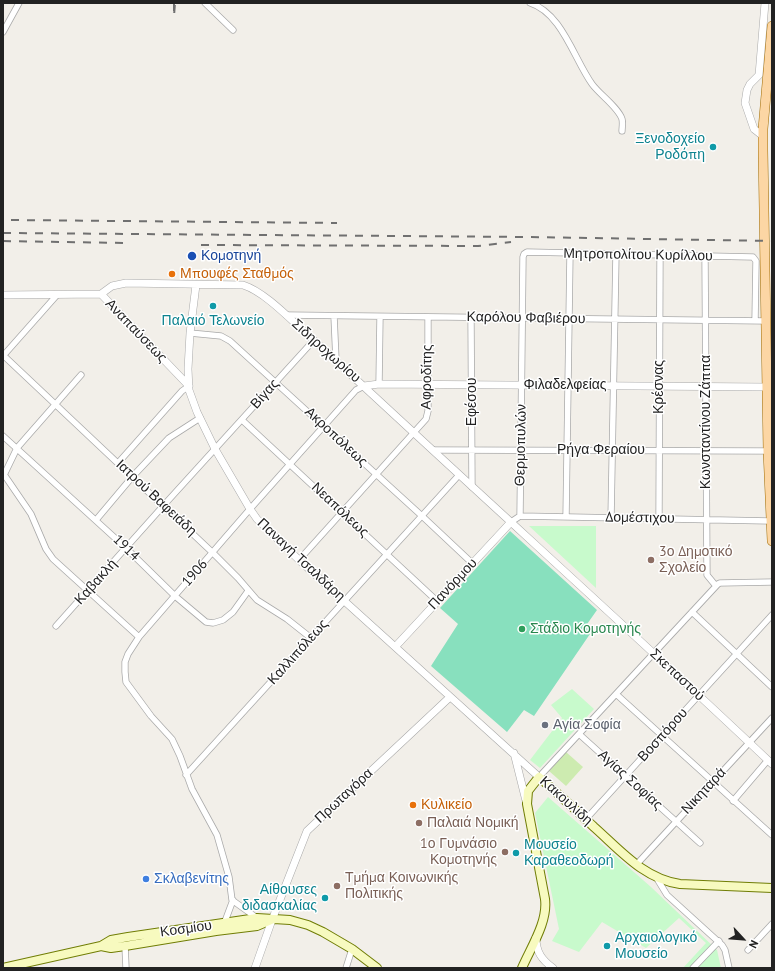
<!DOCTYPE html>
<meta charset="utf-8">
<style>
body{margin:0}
#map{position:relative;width:775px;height:971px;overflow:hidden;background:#f2efe9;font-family:"PT Sans",sans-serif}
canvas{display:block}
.frame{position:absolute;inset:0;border:4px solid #222;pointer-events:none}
.north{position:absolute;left:723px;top:919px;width:40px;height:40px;-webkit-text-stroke:3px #fff;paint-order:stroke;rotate:116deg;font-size:11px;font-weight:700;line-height:16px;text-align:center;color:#222}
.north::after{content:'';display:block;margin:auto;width:14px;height:18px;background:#222;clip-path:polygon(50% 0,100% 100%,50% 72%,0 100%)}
</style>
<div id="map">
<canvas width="775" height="971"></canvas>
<div class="frame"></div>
<div class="north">N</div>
</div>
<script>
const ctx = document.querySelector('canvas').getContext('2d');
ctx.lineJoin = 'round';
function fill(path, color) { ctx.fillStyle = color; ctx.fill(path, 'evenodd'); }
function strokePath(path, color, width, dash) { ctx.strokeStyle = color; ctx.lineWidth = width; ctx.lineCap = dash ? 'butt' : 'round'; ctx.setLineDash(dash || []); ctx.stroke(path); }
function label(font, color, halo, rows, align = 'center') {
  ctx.font = font + ' "PT Sans",sans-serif'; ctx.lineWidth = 3; ctx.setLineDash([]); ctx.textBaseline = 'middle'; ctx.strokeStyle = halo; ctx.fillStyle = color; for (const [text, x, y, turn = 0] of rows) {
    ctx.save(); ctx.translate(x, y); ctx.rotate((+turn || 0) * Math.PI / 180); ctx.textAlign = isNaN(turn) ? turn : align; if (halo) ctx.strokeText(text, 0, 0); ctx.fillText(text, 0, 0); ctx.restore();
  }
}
fill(new Path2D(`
 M566,752l17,15 -17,19 -17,-15z`), '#cdebb0');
fill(new Path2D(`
 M529,526h67v62z
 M572,689l22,20 -54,59 -10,-8 32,-42 -11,-13z
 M548,797l103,90 66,63 4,18h-38l23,-25 -27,-25 -33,30 -44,-26 -23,30 -27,-11 7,-12 -24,-116z`), '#c8facc');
fill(new Path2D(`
 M510,531l87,79 -12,17 7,4 -58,85 -10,-6 -17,22 -76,-66 27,-42 -18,-16z`), '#88e0be');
const minor = new Path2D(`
 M205,3l28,27
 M530,3c32,10 44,56 62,81 8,11 26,23 30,35 1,4 0,9 0,12
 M3,32l16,-29
 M705,256l2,319 9,11
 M286,315l480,6
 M334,316l2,44
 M471,317l1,170
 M190,333l31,3 9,5 192,175 50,47
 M3,355l210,198 25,25 19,22 30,19 24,19
 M3,356l54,-61
 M379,384l1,-67
 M242,420l195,181
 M3,436l123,112 49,48 31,26 7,1 10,-3 10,-8 15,-21
 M433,450l335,1
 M118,463l64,-72 7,-5
 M3,473l28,41 15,35 7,10 86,78
 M4,475l13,-27 64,-73
 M520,516l3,-259 1,-3 3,-2 226,5 3,4 -1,60
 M566,517l4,-263
 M611,518l5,-264
 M659,518l1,-263
 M96,520l37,-44 36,-38 31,-20
 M511,522l9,-6 250,5
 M299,560l127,-141 2,-8v-94
 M692,612l80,75
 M56,626l108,-121 150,-165
 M616,694l156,141
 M579,734l121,109
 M186,775l273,-300
 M539,777l179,-193 2,-1 52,-1
 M733,801l35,-41
 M586,819l186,-204
 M636,865l136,-147
 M656,877l11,18 55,50 3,5 4,18
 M257,918l-25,-18 -3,-23 -12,-42 -25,-46 -12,-33 -8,-17 -21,-23 -25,-34 -1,-10v-10l3,-8 11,-17 111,-128 106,-119 8,-4
 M224,924l9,-24
 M125,946l1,22
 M748,950l24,-26
 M346,968l6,-19
 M693,968l26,-27`);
const tertiary = new Path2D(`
 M763,136l-9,-7 -9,-26 2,-13 3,-6 9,-9 6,-72
 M196,285l-6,48 -2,36 1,21 8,22 18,37 35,60 7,10 42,41 240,217
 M101,294l11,-8 14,-3 117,2c22,7 47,34 65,50 35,32 70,65 105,97 120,111 241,220 359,332
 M3,295l98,-1 88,92
 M364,386l15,-2 388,3
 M396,646l115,-124
 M514,753l12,48
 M536,938c0,14 6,22 17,30
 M255,968l17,-48 35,-89 143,-134`);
const secondary = new Path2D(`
 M101,946l10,2 14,-2 91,-15 41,-5 14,-6
 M3,968l98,-22 10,-6 17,-3 129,-19 33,2 18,5 15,7 29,17 25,19
 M522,968c9,-21 26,-46 23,-69l-18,-95 1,-13 11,-14c19,17 37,33 55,50 26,23 50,52 86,57l92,4`);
const primary = new Path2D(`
 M772,26l-9,103v21l5,301 4,90`);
strokePath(minor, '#a9a9a9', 7);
strokePath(tertiary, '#a9a9a9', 8);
strokePath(secondary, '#707d05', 10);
strokePath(primary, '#a06b00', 10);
strokePath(minor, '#fff', 5.5);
strokePath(tertiary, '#fff', 7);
strokePath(secondary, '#f7fabf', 8);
strokePath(primary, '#fcd6a4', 9);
strokePath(new Path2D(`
 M174,3v13l1,-13
 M11,220l326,3
 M3,233l525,4 244,4
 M3,241l127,2
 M201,245l277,1 33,-4`), '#707070', 2, [8, 8]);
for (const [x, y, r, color] of [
 [713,147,4,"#0f9aa8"],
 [192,256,5,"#1a4fb4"],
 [172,274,4,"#e8710a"],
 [213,306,4,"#0f9aa8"],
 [651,560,4,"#8d6e63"],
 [522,629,4,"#2e9e5b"],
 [545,725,4,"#6b7280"],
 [413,805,4,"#e8710a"],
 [419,823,4,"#8d6e63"],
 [505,852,4,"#8d6e63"],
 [516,853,4,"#0f9aa8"],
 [146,879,4,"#3f7fe0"],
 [337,886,4,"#8d6e63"],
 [325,898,4,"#0f9aa8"],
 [607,946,4,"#0f9aa8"]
]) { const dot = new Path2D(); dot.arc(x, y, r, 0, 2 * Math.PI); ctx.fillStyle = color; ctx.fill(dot); strokePath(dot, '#fff', 1.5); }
label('14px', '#0d838f', '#fff', [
 ["Ξενοδοχείο",705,139],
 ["Ροδόπη",705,155],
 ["Παλαιό Τελωνείο",213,321,"center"],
 ["Μουσείο",524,845,"left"],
 ["Καραθεοδωρή",524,861,"left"],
 ["Αίθουσες",317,890],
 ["διδασκαλίας",317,906],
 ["Αρχαιολογικό",615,938,"left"],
 ["Μουσείο",615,954,"left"]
], 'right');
label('14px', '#222', '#fff', [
 ["Μητροπολίτου Κυρίλλου",638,255,1],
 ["Καρόλου Φαβιέρου",526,318,1],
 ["Αναπαύσεως",136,331,46],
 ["Σιδηροχωρίου",326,351,42],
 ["Αφροδίτης",427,377,-89],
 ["Φιλαδελφείας",565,385],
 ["Κρέσνας",659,387,-90],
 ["Βίγας",265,394,-48],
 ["Εφέσου",472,402,-90],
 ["Κωνσταντίνου Ζάππα",706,422,-90],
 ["Ακροπόλεως",336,437,43],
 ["Θερμοπυλών",521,445,-89],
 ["Ρήγα Φεραίου",601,450],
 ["Ιατρού Βαφειάδη",156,498,43],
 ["Νεαπόλεως",340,510,43],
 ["Δομέστιχου",640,518,1],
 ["1914",126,548,44],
 ["Παναγή Τσαλδάρη",301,560,43],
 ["1906",195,573,-49],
 ["Καβακλή",96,582,-48],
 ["Πανόρμου",453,584,-47],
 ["Καλλιπόλεως",298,652,-48],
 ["Σκεπαστού",677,675,43],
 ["Βοσπόρου",663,735,-48],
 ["Αγίας Σοφίας",630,780,42],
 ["Νικηταρά",704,791,-47],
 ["Πρωταγόρα",344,796,-43],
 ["Κακουλίδη",566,801,42],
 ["Κοσμίου",186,929,-8]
]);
label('14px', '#164399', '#fff', [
 ["Κομοτηνή",201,256]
], 'left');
label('14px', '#c56008', '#fff', [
 ["Μπουφές Σταθμός",180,274],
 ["Κυλικείο",421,805]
], 'left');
label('14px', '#785e54', '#fff', [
 ["3ο Δημοτικό",659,552],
 ["Σχολείο",659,568],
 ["Παλαιά Νομική",427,823],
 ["1ο Γυμνάσιο",497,844,"right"],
 ["Κομοτηνής",497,860,"right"],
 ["Τμήμα Κοινωνικής",345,878],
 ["Πολιτικής",345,894]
], 'left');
label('14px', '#27864d', '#fff', [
 ["Στάδιο Κομοτηνής",530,629]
], 'left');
label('14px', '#5b616d', '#fff', [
 ["Αγία Σοφία",553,725]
], 'left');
label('14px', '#366cbe', '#fff', [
 ["Σκλαβενίτης",154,879]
], 'left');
</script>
